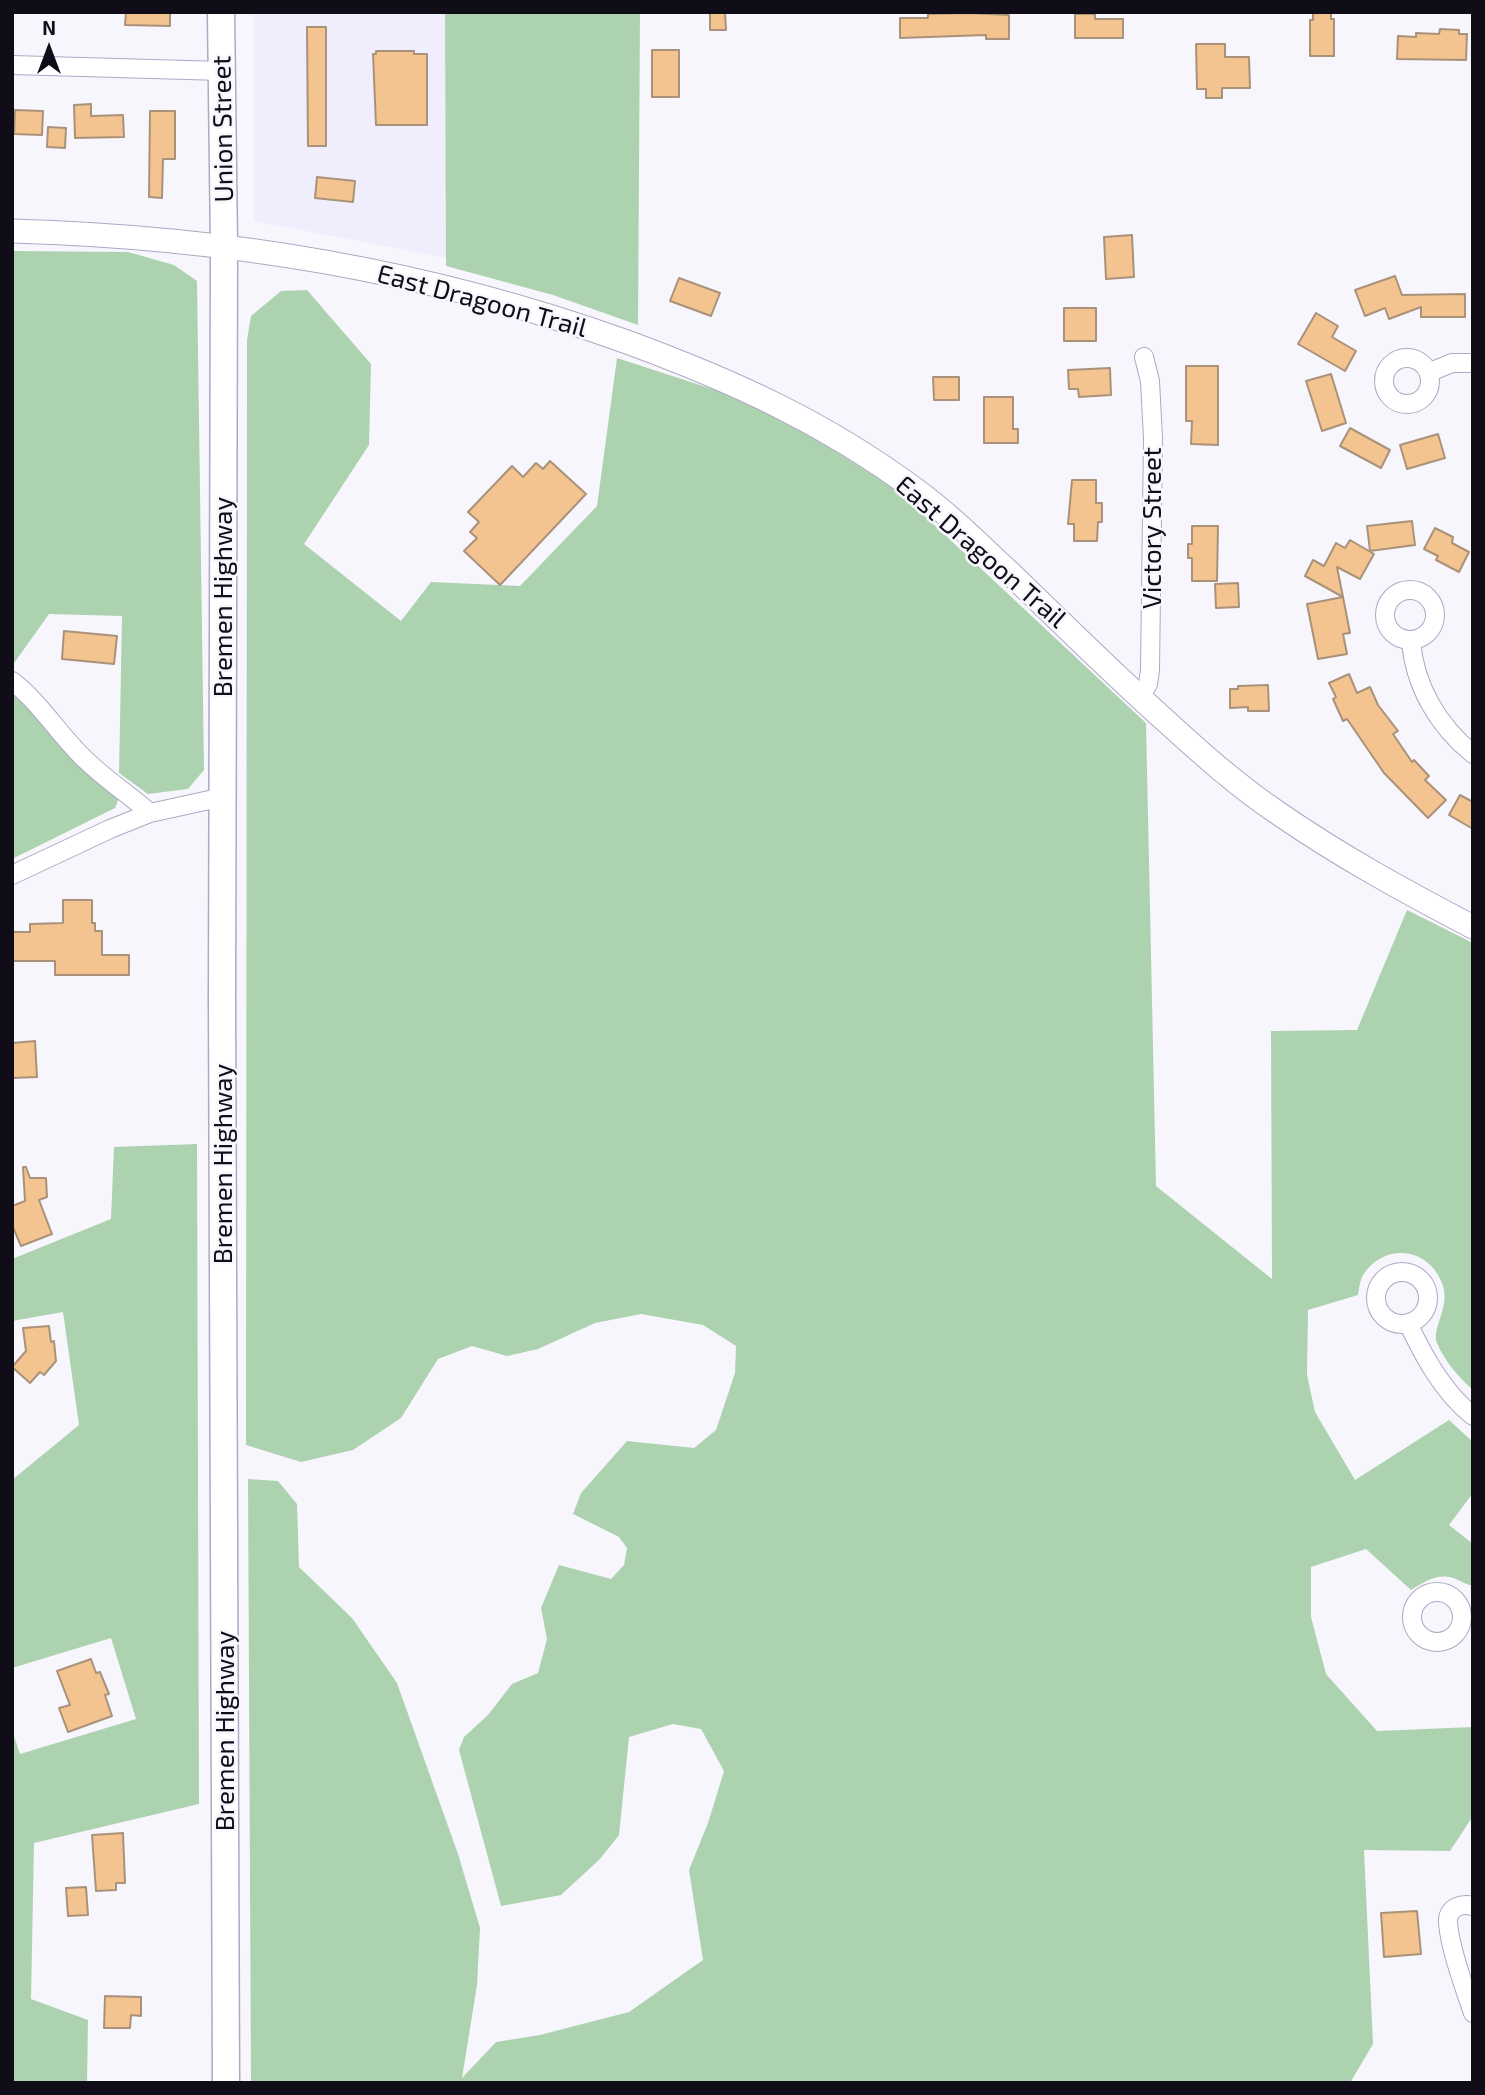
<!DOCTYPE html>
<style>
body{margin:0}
#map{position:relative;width:1485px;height:2095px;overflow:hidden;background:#f8f6fd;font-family:"Exo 2",sans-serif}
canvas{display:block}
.frame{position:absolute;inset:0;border:14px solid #100d18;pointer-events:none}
.north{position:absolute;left:14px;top:14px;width:70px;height:70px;-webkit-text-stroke:5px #f8f6fd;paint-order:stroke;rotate:0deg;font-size:19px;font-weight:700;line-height:28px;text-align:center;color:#100d18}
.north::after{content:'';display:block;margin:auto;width:24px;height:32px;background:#100d18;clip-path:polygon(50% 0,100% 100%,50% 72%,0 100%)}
</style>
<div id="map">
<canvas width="1485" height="2095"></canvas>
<div class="frame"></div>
<div class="north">N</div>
</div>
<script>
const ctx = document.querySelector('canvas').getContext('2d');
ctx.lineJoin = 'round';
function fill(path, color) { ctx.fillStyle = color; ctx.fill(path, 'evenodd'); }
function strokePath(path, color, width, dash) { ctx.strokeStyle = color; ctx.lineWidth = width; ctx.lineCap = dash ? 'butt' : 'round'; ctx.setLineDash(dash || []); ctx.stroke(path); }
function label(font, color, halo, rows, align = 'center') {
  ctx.font = font + ' "Exo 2",sans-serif'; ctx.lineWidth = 5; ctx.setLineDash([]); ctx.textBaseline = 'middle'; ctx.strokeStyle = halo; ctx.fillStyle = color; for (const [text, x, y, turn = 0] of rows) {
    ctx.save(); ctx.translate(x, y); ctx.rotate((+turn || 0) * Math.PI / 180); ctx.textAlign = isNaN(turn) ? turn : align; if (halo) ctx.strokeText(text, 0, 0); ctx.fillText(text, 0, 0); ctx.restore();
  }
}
fill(new Path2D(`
 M254,12h191l2,246 -193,-37z`), '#f0edfd');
fill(new Path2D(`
 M445,12h195l-2,313 -85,-30 -107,-29z
 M12,251l116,1 46,13 23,16 7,489 -16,19 -40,5 -29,-21 3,-157 -73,-2 -37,52z
 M307,290l64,74 -2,81 -65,99 97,77 30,-39 89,4 77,-80 20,-148 126,41 88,49 66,42 249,233 10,463 116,93 -1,-248 86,-1 50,-120 66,33v447c-14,-12 -29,-30 -36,-47 -6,-14 13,-35 6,-57 -12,-38 -58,-45 -80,-11 -3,5 -4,14 -5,20l-50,15 -1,65 8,37 40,68 94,-60 24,22v51l-24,32 24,19v42c-9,-2 -15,-7 -23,-9 -15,-3 -28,6 -39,13l-45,-41 -55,18v50l15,57 51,57 96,-4v89l-23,35 -86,-1 9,194 -23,39h-1099l-3,-604 30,2 19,23 2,63 53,51 45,65 61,171 22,74 -3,57 -15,93 34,-36 44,-7 89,-23 74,-52 -14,-90 19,-47 16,-52 -23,-42 -28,-5 -44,13 -10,98 -19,24 -39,36 -60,11 -42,-156 5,-13 24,-22 24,-31 26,-11 9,-34 -6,-31 18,-43 52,14 13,-14 3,-17 -8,-11 -46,-23 8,-21 46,-52 67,7 22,-18 19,-57 1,-27 -33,-21 -62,-11 -46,9 -57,26 -31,7 -35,-10 -34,13 -37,59 -48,32 -52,12 -55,-17 1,-1105 4,-24 30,-25z
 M12,691c35,37 65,78 107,107l-4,10 -103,51z
 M197,1144l2,660 -165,39 -3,156 57,21 -1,63h-75v-353l8,24 116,-35 -25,-81 -99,30v-188l67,-55 -16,-113 -51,9v-62l99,-40 3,-72z`), '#add2b0');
const building = new Path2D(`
 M126,12h44v14l-45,-1z
 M710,12h15l1,18h-16z
 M967,13l42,2v24h-23v-4l-86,3v-20h28v-4z
 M1313,13h18v6h3v37h-24v-36h3z
 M1075,14h20v5h28v19h-48z
 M307,27h19v119h-18z
 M1440,29l19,1v4h8l-1,26 -69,-1 1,-23 18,1v-4l23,1z
 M1196,44h29v13h24l1,31h-28v10h-16v-9h-9z
 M652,50h27v47h-27z
 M376,51h38v3h13v71h-51l-3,-71h3z
 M91,104v12l32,-1 1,22 -49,1 -1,-33z
 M15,110l28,1 -1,24 -28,-1z
 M150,111h25v48h-12l-1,39 -13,-1z
 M48,127l18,1 -1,20 -18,-1z
 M317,177l38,4 -2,21 -38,-4z
 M1132,235l2,42 -28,2 -2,-42z
 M1395,276l7,19 63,-1v23h-44v-10l-32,12 -4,-11 -20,8 -10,-26z
 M679,278l41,15 -9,23 -41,-15z
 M1064,308h32v33h-32z
 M1316,313l22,13 -6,11 24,14 -11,20 -47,-27z
 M1186,366h32v79l-27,-1 1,-23h-6z
 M1110,368l1,27 -32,2 -1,-8h-9l-1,-19z
 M1331,374l15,49 -24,8 -16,-50z
 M933,377h26v23h-25z
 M984,397h29v32h5v14h-34z
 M1350,428l40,22 -9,18 -41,-22z
 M1438,434l7,24 -38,11 -7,-24z
 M550,461l36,33 -86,91 -36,-34 13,-13 -7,-6 9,-10 -11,-10 44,-46 11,11 13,-14 7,6z
 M1072,480h24v23h6v19h-4l-1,19h-23v-17h-6z
 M1412,521l3,24 -45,6 -3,-25z
 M1192,526h26l-1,55h-25v-23h-4v-14h4z
 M1435,528l18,9 -1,6 17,9 -10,20 -23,-12 2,-4 -14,-7z
 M1350,540l24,14 -14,25 -23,-12 6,30 -38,-21 8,-16 11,6 12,-23 9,5z
 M1238,583l1,24 -23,1 -1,-24z
 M1343,597l7,36 -7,1 4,20 -29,5 -11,-55z
 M64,631l53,5 -3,28 -52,-5z
 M1349,674l8,19 13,-6 8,18 20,26 -5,3 19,28 2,-2 15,16 -4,4 21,20 -18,18 -44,-45 -37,-54 -4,2 -10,-22 3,-2 -7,-14z
 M1268,685l1,26h-21v-4l-18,1v-19h8v-3z
 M1460,795l13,7v27l-24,-14z
 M63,900h29v23h3v8h7v24h27v20h-74v-14h-43v-29h18v-8l33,-1z
 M35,1041l2,36 -25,1v-35z
 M23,1167h3l4,11h16l1,19 -8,3 13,34 -31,12 -9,-21v-19l13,-5z
 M49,1326l2,16 3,-1 2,20 -12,14 -4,-3 -10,11 -18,-16 14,-16 -3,-23z
 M91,1659l5,14 4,-1 9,22 -4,1 7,21 -44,16 -9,-24 11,-3 -13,-34z
 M123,1833l2,50h-9v7l-20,1 -4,-56z
 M86,1887l2,28 -20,1 -2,-28z
 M1417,1911l4,43 -37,3 -3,-44z
 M105,1996l36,1v19l-10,-1 -1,13h-26z`);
fill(building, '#f3c390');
strokePath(building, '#aa927a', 2);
const minor = new Path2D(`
 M12,65l210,6
 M1384 381a23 23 0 1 1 46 0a23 23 0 1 1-46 0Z
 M1430,372l22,-9h21
 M1385 615a25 25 0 1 1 50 0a25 25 0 1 1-50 0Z
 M1411,640c3,45 27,86 62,114
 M12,681c25,19 42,46 63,68 22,25 50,42 75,64
 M1140,697l8,-13 2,-14 3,-232 -3,-57 -6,-24
 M12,875l98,-46 40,-16 73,-16
 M1376 1298a26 26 0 1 1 52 0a26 26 0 1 1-52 0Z
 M1408,1323c16,34 35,69 65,93
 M1412 1617a25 25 0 1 1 50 0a25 25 0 1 1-50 0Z
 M1473,1906c-11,-3 -24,1 -25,14 0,23 17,70 25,93`);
const tertiary = new Path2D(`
 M12,231c212,6 415,39 615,111 106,39 197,80 289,148 34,25 64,55 94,83 52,50 104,102 158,150 34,31 71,64 110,90 62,43 128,79 195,114`);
const secondary = new Path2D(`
 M221,12l3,234 -2,752 4,1085`);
strokePath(minor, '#aea7c5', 20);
strokePath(tertiary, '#aea7c5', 25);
strokePath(secondary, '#aea7c5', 29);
strokePath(minor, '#fff', 18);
strokePath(tertiary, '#fff', 23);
strokePath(secondary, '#fff', 26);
label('26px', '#100d18', '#f8f6fd', [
 ["Union Street",223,129,-91],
 ["East Dragoon Trail",482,301,15],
 ["Victory Street",1152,528,-90],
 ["East Dragoon Trail",981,552,41],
 ["Bremen Highway",223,597,-90],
 ["Bremen Highway",223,1164,-90],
 ["Bremen Highway",225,1731,-90]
]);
</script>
